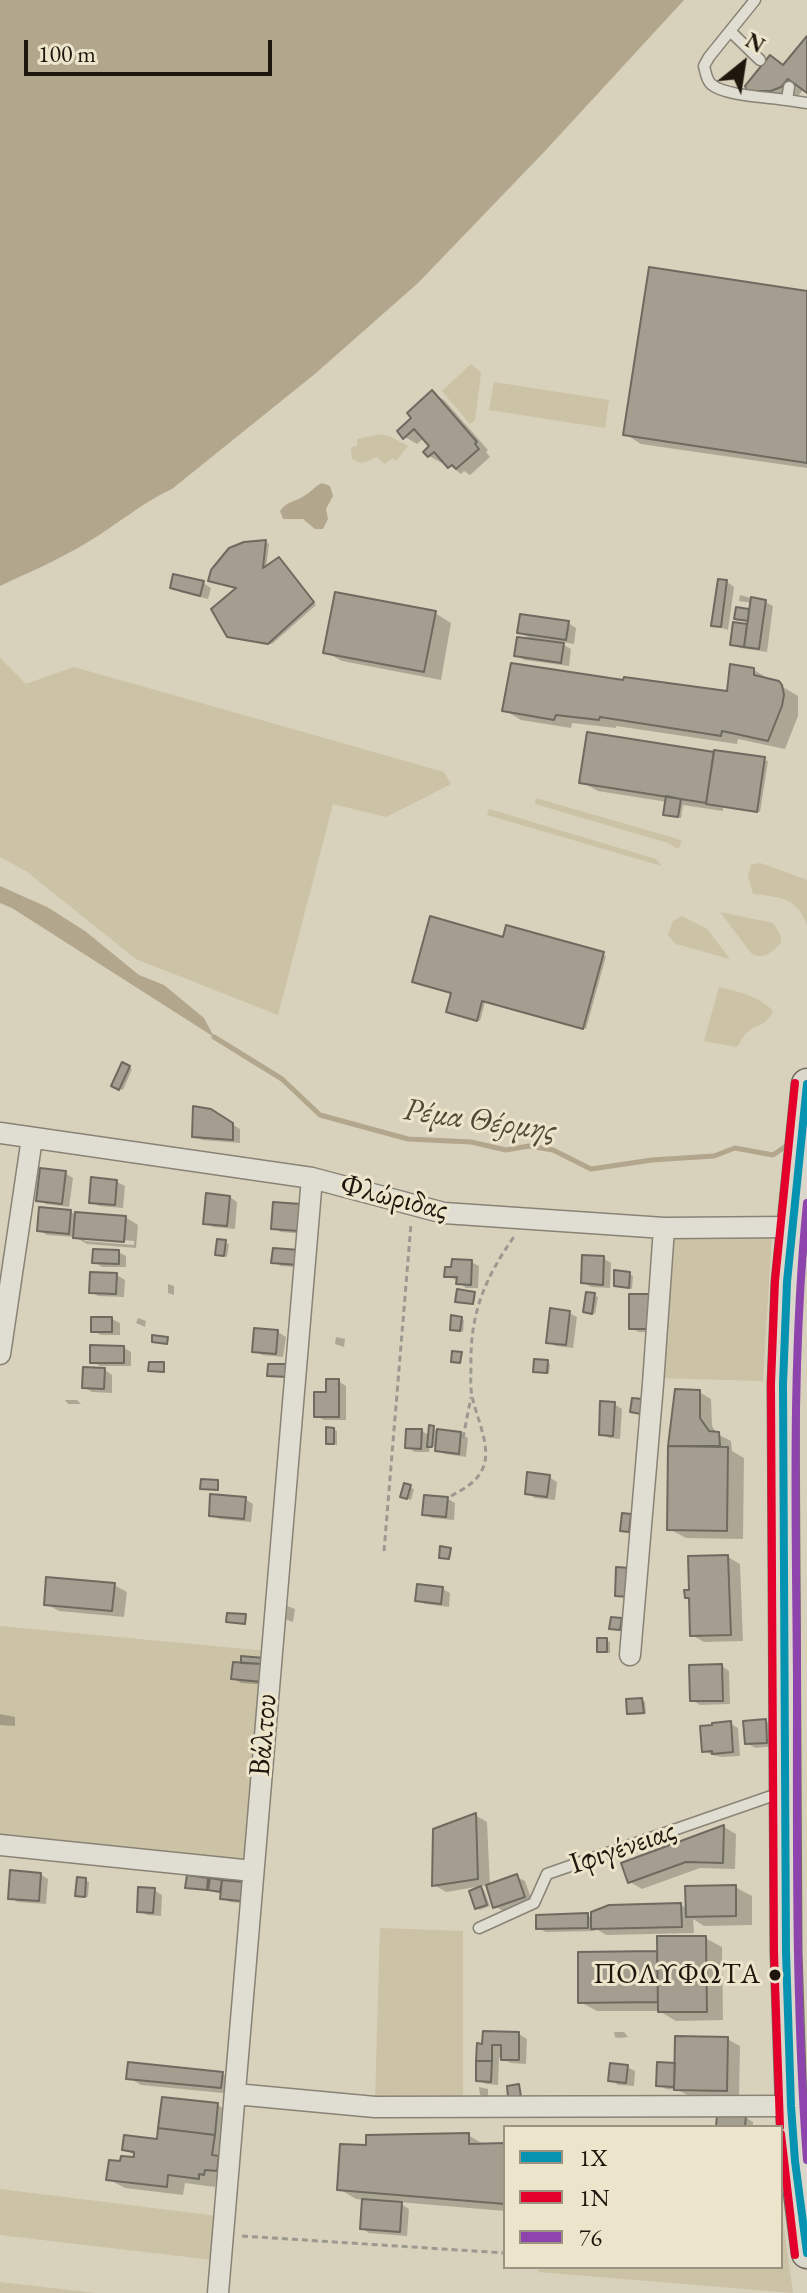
<!DOCTYPE html>
<meta charset="utf-8">
<style>
body{margin:0}
#map{position:relative;width:807px;height:2293px;overflow:hidden;background:#d8d1bb;font-family:"EB Garamond",serif}
canvas{display:block}
.legend{position:absolute;left:503px;top:2125px;width:280px;height:144px;box-sizing:border-box;background:#ede5cb;border:2px solid #9b927f;margin:0;padding:10px 14px;list-style:none;font-size:24px;color:#1f160d}
.legend li{display:flex;align-items:center;gap:16px;height:40px}
.legend b{width:40px;border:2px solid #9b927f}
.north{position:absolute;left:703px;top:24px;width:80px;height:80px;-webkit-text-stroke:6px #ede5cb;paint-order:stroke;rotate:30deg;font-size:22px;font-weight:700;line-height:32px;text-align:center;color:#1f160d}
.north::after{content:'';display:block;margin:auto;width:28px;height:36px;background:#1f160d;clip-path:polygon(50% 0,100% 100%,50% 72%,0 100%)}
.scale{position:absolute;left:24px;top:40px;width:248px;height:36px;box-sizing:border-box;border:4px solid #1f160d;border-top:0;padding-left:10px;font-size:24px;line-height:28px;white-space:nowrap;color:#1f160d;-webkit-text-stroke:6px #ede5cb;paint-order:stroke}
</style>
<div id="map">
<canvas width="807" height="2293"></canvas>
<ul class="legend">
<li><b style="height:10px;background:#0593b1"></b>1Χ</li>
<li><b style="height:10px;background:#e4002b"></b>1Ν</li>
<li><b style="height:10px;background:#8e44ad"></b>76</li>
</ul>
<div class="north">N</div>
<div class="scale">100 m</div>
</div>
<script>
const ctx = document.querySelector('canvas').getContext('2d');
ctx.lineJoin = 'round';
function fill(path, color) { ctx.fillStyle = color; ctx.fill(path, 'evenodd'); }
function strokePath(path, color, width, dash) { ctx.strokeStyle = color; ctx.lineWidth = width; ctx.lineCap = dash ? 'butt' : 'round'; ctx.setLineDash(dash || []); ctx.stroke(path); }
function label(font, color, halo, rows, align = 'center') {
  ctx.font = font + ' "EB Garamond",serif'; ctx.lineWidth = 6; ctx.setLineDash([]); ctx.textBaseline = 'middle'; ctx.strokeStyle = halo; ctx.fillStyle = color; for (const [text, x, y, turn = 0] of rows) {
    ctx.save(); ctx.translate(x, y); ctx.rotate((+turn || 0) * Math.PI / 180); ctx.textAlign = isNaN(turn) ? turn : align; if (halo) ctx.strokeText(text, 0, 0); ctx.fillText(text, 0, 0); ctx.restore();
  }
}
fill(new Path2D(`
 M471,364l10,9 -6,47 -5,4 -28,-33z
 M494,382l115,18 -4,28 -116,-18z
 M381,434l10,3 17,9 -12,15 -4,-3 -7,6 -8,-7c-10,5 -16,9 -25,1l-1,-11 6,-1v-7z
 M0,658l26,26 48,-17 370,105 7,12 -65,33 -53,-13 -55,211 -142,-56 -110,-88 -26,-14z
 M536,798l135,39 11,4 -4,8 -10,-6 -133,-39z
 M489,809l167,50 6,7 -175,-51z
 M760,863l47,17v45c-10,-28 -27,-28 -54,-31l-5,-18 3,-11z
 M720,912l53,11 8,13v6c-8,10 -19,19 -30,11z
 M682,916l25,13 23,30 -54,-15 -8,-9 5,-14z
 M719,987c19,5 40,9 54,24 -9,21 -24,9 -34,34l-3,2 -32,-6z
 M668,1232l104,1 -9,148 -105,-3z
 M0,1626l267,25 -20,211 -247,-26z
 M380,1928l83,3v171h-88z
 M0,2189l217,27 -4,44 -213,-25z
 M781,2207l12,86 -255,-21v-5h243z
 M0,2282l95,11h-95z`), '#ccc2a5');
fill(new Path2D(`
 M0,0h684l-139,151 -127,132 -102,90 -144,116c-32,15 -54,35 -84,53 -28,17 -58,30 -88,44z
 M322,483l8,3 3,10 -7,13 2,10 -5,10h-8l-12,-10h-20l-3,-8c7,-10 15,-9 24,-15 7,-4 11,-10 18,-13z
 M0,886l47,21 38,24 54,44 25,10 40,33 10,19 -202,-129 -12,-5z`), '#b2a78c');
fill(new Path2D(`
 M807,39v52l-3,-2 -6,7 -9,4 -23,-1 -17,-9 36,-23z
 M807,294v174l-166,-24 -16,-10z
 M432,393l12,7 44,50 -2,2 4,5 -20,18 -6,-4 -3,3 -17,-13 -2,2 -13,-7 3,-9 -8,-9 -7,6 -12,-7 9,-19z
 M266,542l3,2 -3,25 13,-10 3,2 34,44 -44,39 -39,-6 12,-94z
 M727,582l7,5 -6,43 -15,-5z
 M203,583l8,5 -3,11 -28,-7 -8,-5z
 M740,595l25,7 8,4 -6,46 -27,-4 -8,-4 3,-20 14,2v-5l-13,-3 1,-9 14,2 1,-8 -13,-2z
 M435,613l16,10 -10,57 -99,-19 -17,-9z
 M568,623l8,5 -2,16 -17,-3 14,8 -2,17 -45,-6 -8,-5 18,-14 -15,-9z
 M754,670l44,26v20l-13,33 -47,-10 -1,5 -121,-18v2l-44,-5 -1,5 -50,-8 -17,-10 120,-27 104,10z
 M716,752l52,9 -8,51 -37,-5v4l-40,-6 -2,13 -13,-2 -1,-14 -69,-11 -17,-9 135,-28z
 M504,939l102,17 -20,73 -101,-27 -5,19 -29,-8z
 M123,1065l9,4 -9,21 -9,-5z
 M210,1111l30,18v14l-38,-3 -8,-4z
 M65,1173l8,5 -4,29 -23,-3 -8,-5z
 M117,1182l8,4 -2,22 -24,-2 -8,-4z
 M230,1197l7,5 -2,27 -22,-2 -8,-4z
 M275,1204l31,30 -25,-2 -8,-5z
 M70,1212l7,3 48,2 13,8 -2,23 -49,-4 -12,-7 -28,-2 -8,-5zM85,1237l49,4v4l-49,-4z
 M218,1242l11,2 -2,13 -10,-3z
 M275,1250l31,18 -25,-2 -7,-4z
 M118,1252l8,4v11h-24l-8,-5z
 M603,1258l8,5 -1,25 -19,-1 -8,-5z
 M471,1262l8,4 -1,22h-12l-7,-5v-2l-13,-5z
 M629,1274l4,2 -1,13 -16,-4z
 M117,1275l8,5 -1,17 -26,-1 -7,-4z
 M168,1284l6,2v9l-6,-2z
 M588,1294l10,3 -3,17 -7,-1z
 M631,1296l28,37 -20,-1 -8,-4z
 M569,1313l8,4 -4,31 -17,-2 -8,-4z
 M138,1318l8,3 -1,6 -9,-4z
 M112,1319l8,4v12h-19l-8,-4z
 M461,1319l3,1 -1,12 -11,-3z
 M278,1332l8,5 -3,20 -21,-2 -8,-5z
 M336,1337l9,2 -1,8 -9,-3z
 M124,1348l7,4v14h-31l-8,-5z
 M547,1362l3,2 -1,10 -14,-3z
 M105,1370l7,5v18l-20,-1 -8,-5z
 M338,1381l8,5v34h-22l-8,-4z
 M699,1392l12,7 1,27 5,8 14,7 1,10 12,7 -1,81 -57,-1 -17,-9 1,-83z
 M65,1400h12l4,4h-13z
 M614,1404l8,5 -2,30 -11,-1 -8,-4z
 M433,1428l4,3 24,3 7,4 -2,19 -21,-3 -15,-10 -1,8h-14l-8,-5 15,-16 8,5z
 M334,1429l3,2v14l-9,-2z
 M549,1477l8,5 -2,18 -20,-2 -8,-5z
 M405,1486l9,3 -3,11 -6,-2z
 M245,1499l8,5 -2,18 -32,-3 -8,-5z
 M448,1499l7,4 -1,17 -22,-2 -8,-4z
 M728,1557l12,7 3,77 -39,1 -12,-7 -1,-43z
 M114,1585l13,7 -3,25 -65,-6 -13,-7z
 M443,1589l7,4 -1,14 -24,-3 -8,-4z
 M287,1606l8,3 -2,13 -8,-3z
 M606,1640l4,2v11h-7l-4,-2z
 M243,1665l26,20 -28,-2 -8,-5z
 M722,1666l7,5 1,33 -30,1 -8,-5z
 M642,1700l3,2 1,12 -14,1 -3,-2z
 M0,1714l15,3v9l-15,-1z
 M765,1721l8,4 2,21 -20,2 -8,-5z
 M730,1723l8,5 2,28 -18,1 -10,-2 -8,-4z
 M475,1815l12,7 3,64 27,-9 8,4 7,20 -29,10 -8,-5 -7,-21 -42,7 -12,-7z
 M724,1827l12,7 -1,35 -35,-1 -58,21 -12,-7 -7,-18z
 M40,1874l8,5 -2,25 -28,-2 -8,-4z
 M85,1880l4,2 -1,15h-7l-3,-2z
 M207,1880l4,2 1,-2 31,4 6,20 -19,-2 -8,-4v-6l-31,-4z
 M735,1887l17,9v29l-48,1 -11,-7 1,14 -88,2 -11,-7v3l-49,1 -8,-4 49,-13 6,4 88,-14 7,4z
 M481,1888l3,2 6,16 -10,4 -3,-2z
 M154,1890l8,5 -1,21 -14,-1 -8,-5z
 M705,1938l17,9 1,73 -47,1 -17,-10h-62l-17,-9v-48l79,-1z
 M614,2032h10l4,5 -10,1 -3,-1z
 M519,2034l8,5 -1,25 -15,-1 -12,-6 -1,28 -12,-1 -8,-4 1,-35z
 M727,2039l13,7 -1,51 -50,-1 -11,-6 -12,-1 -8,-4 19,-20z
 M627,2067l8,4 -1,15 -16,-1 -7,-5z
 M222,2074l12,7 -1,13 -92,-9 -13,-8z
 M479,2087l9,2v8l-8,-2z
 M218,2105l12,8 -9,70 -5,-1 -1,5 -30,-4 -2,12 -58,-7 -17,-9 14,-16 13,-4 1,-3 -12,-7 34,-8z
 M745,2117l8,5v5h-35z
 M468,2135l17,10h20v66l-107,-9 11,7 -2,27 -38,-3 -7,-5 2,-28 -8,-1 -17,-10 29,-41z`), '#0003');
strokePath(new Path2D(`
 M214,1037l68,42 38,36 88,24 63,3 35,8 23,-4 24,4 38,19 61,-9 62,-4 21,-8 38,7 13,-9 6,-1`), '#b2a78c', 5);
const building = new Path2D(`
 M807,36v57l-19,-14 -7,8 -10,4h-24l-2,-5 25,-31 13,10z
 M649,267l158,24v172l-184,-28z
 M432,390l45,52 -2,2 4,5 -23,20 -4,-4 -4,3 -14,-16 -6,5 -5,-5 6,-6 -15,-17 -11,10 -6,-8 14,-13 -4,-5z
 M266,540l-3,28 16,-11 35,45 -46,42 -41,-7 -16,-28 25,-21 -28,-7 3,-11 18,-22 15,-6z
 M173,574l31,7 -4,15 -30,-8z
 M718,579l9,1 -6,47 -10,-1z
 M335,592l101,19 -12,61 -101,-19z
 M751,597l15,3 -7,49 -15,-2z
 M736,607l13,2 -1,12 -14,-2z
 M520,614l49,7 -3,19 -49,-7z
 M733,622l14,2 -3,23 -14,-2z
 M517,637l47,6 -3,20 -47,-7z
 M511,663l112,17 1,-3 103,14 3,-27 24,4v7l25,6 3,4 2,10 -2,11 -14,35 -46,-10 -1,5 -121,-19 -1,3 -43,-5 -2,5 -52,-9z
 M587,732l127,20 -8,51 -127,-20z
 M714,750l51,7 -8,55 -51,-8z
 M666,796l15,3 -3,18 -15,-2z
 M430,916l73,21 3,-12 98,27 -21,77 -101,-28 -5,20 -31,-9 5,-19 -39,-11z
 M122,1062l8,4 -11,24 -8,-4z
 M193,1106l18,3 22,14v17l-41,-3z
 M40,1168l26,3 -4,33 -26,-3z
 M91,1177l26,3 -2,25 -26,-2z
 M206,1193l24,3 -3,30 -24,-2z
 M273,1202l28,2 -2,27 -28,-2z
 M39,1207l32,3 -2,24 -32,-3z
 M75,1212l51,4 -2,26 -51,-4z
 M217,1239l9,1 -2,16 -9,-1z
 M273,1248l27,2 -1,15 -28,-2z
 M93,1249l26,1v14l-27,-1z
 M582,1255l22,1 -1,29 -22,-2z
 M452,1259l20,1 -1,25 -15,-1 1,-7h-13l1,-10h6z
 M614,1270l16,2 -1,16 -15,-2z
 M90,1272l27,1 -1,21 -27,-1z
 M457,1289l18,3 -2,12 -18,-2z
 M586,1292l9,1 -3,21 -9,-2z
 M629,1294h23v35h-23z
 M550,1308l20,3 -4,34 -20,-2z
 M451,1315l11,2 -2,14 -10,-1z
 M91,1317h21v15h-21z
 M254,1328l24,2 -2,24 -24,-2z
 M152,1335l16,2 -1,7 -15,-2z
 M90,1345l34,1v17h-34z
 M452,1351l10,1 -2,11 -9,-1z
 M534,1359l14,1 -1,13 -14,-1z
 M149,1362h15v10l-16,-1z
 M268,1364h21l-1,13 -21,-1z
 M83,1367l22,1 -1,21 -22,-1z
 M326,1379h13v38h-25v-25h12z
 M675,1389l25,1v28l9,13 10,1 1,14h-52z
 M632,1398l11,1 -2,15 -11,-2z
 M600,1401l15,1 -2,34 -14,-1z
 M429,1425l5,1 -2,21h-5z
 M326,1427l8,1v16h-8z
 M406,1429h16l-1,20 -16,-1z
 M437,1429l24,3 -2,22 -24,-3z
 M668,1446l60,1 -1,84 -60,-1z
 M527,1472l23,3 -3,22 -22,-3z
 M201,1479l17,1v10l-18,-1z
 M404,1483l7,2 -4,14 -7,-2z
 M210,1494l36,3 -2,22 -35,-3z
 M424,1495l24,2 -2,20 -24,-2z
 M622,1513l9,1 -2,18 -9,-1z
 M440,1546l11,2 -2,11 -10,-1z
 M728,1555l3,80 -41,1 -1,-38h-4l-1,-8h5l-1,-34z
 M616,1567l14,1 -1,29 -14,-1z
 M46,1577l69,6 -3,28 -68,-6z
 M417,1584l26,3 -2,17 -26,-3z
 M227,1613l19,1 -1,10 -19,-2z
 M611,1617l11,1 -2,12 -11,-1z
 M597,1638h10v14h-10z
 M241,1656l23,2 -1,6 -22,-1z
 M233,1662l30,2 -1,18 -31,-3z
 M722,1664l1,37h-33l-1,-36z
 M642,1698l2,15 -17,1 -1,-15z
 M766,1719l1,24 -22,1 -2,-23z
 M731,1721l2,31 -21,2v-3l-10,1 -2,-26 12,-1v-2z
 M476,1813l2,66 -46,7 1,-57z
 M724,1825l-1,38 -37,-1 -58,21 -7,-20z
 M10,1870l31,3 -2,28 -31,-2z
 M517,1874l8,23 -32,11 -7,-23z
 M187,1875l21,3 -1,12 -22,-2z
 M77,1877l9,1 -1,19 -10,-1z
 M210,1878l12,2 -2,12 -12,-2z
 M222,1880l21,2 -2,19 -21,-2z
 M736,1885v31l-50,1 -1,-31z
 M481,1886l6,19 -12,4 -6,-18z
 M138,1887l17,1 -2,25 -16,-1z
 M681,1903l1,24 -91,2v-17l18,-7z
 M588,1913v15l-52,1v-14z
 M657,1936h49l1,76h-49z
 M657,1951l1,51 -80,1v-51z
 M483,2031l36,1v28h-18v-15h-9v16h-16l1,-18 5,1z
 M675,2036l53,1 -1,54 -53,-1z
 M476,2061h16l-1,21 -15,-1z
 M128,2062l95,10 -2,16 -95,-9z
 M657,2062l18,1 -1,24 -18,-1z
 M610,2063l18,2 -2,18 -18,-2z
 M519,2084l2,13 -13,1 -1,-12z
 M162,2097l56,6 -3,32 -57,-7z
 M717,2115h29l-1,12h-29z
 M158,2128l57,7 -3,20 7,1 -2,15 -12,-1 -1,5 -5,-1v5l-31,-4 -1,12 -61,-7 3,-20 11,1 1,-5 13,1v-5l-12,-2 2,-15 33,4z
 M469,2133v11l36,-1v61l-168,-14 3,-46 26,1v-10z
 M362,2199l40,3 -2,30 -40,-3z`);
fill(building, '#a49e90');
strokePath(building, '#6f6a5f', 2);
const lane = new Path2D(`
 M755,0l-46,57 -5,9c2,7 2,13 7,18 13,12 58,13 76,16
 M730,31l30,29
 M789,87l-2,13 20,3
 M479,1928l55,-25 13,-29 236,-82`);
const street = new Path2D(`
 M0,1133l312,45 132,35 220,15 128,-1
 M0,1354l32,-216
 M630,1655l23,-271 11,-156
 M0,1845l253,26
 M235,2094l140,13 416,-1
 M218,2293l94,-1115`);
const primary = new Path2D(`
 M807,1084l-20,198 -4,102 3,568 5,154 4,55 12,92`);
strokePath(lane, '#898376', 13);
strokePath(street, '#898376', 23);
strokePath(primary, '#6f6a5f', 33);
strokePath(new Path2D(`
 M463,1438l8,-41
 M451,1496c13,-7 26,-14 32,-28 9,-21 -7,-51 -11,-72 -2,-10 -1,-20 -1,-31 -1,-52 14,-88 45,-131
 M384,1551l27,-327
 M242,2236l263,17`), '#9c9990', 3, [6, 4]);
strokePath(lane, '#e0ddd2', 10);
strokePath(street, '#e0ddd2', 20);
strokePath(primary, '#dbd7ca', 30);
strokePath(new Path2D(`
 M807,1084l-20,198 -4,102 3,568 5,154 4,55 12,92`), '#0593b1', 8);
strokePath(new Path2D(`
 M780,2127l-6,-175 -3,-568 4,-103 20,-198
 M781,2134l14,121`), '#e4002b', 8);
strokePath(new Path2D(`
 M807,1203c-16,160 -11,319 -10,479 0,159 -2,319 10,478`), '#8e44ad', 8);
for (const [x, y, r, color] of [
 [775,1975,7,"#1f160d"]
]) { const dot = new Path2D(); dot.arc(x, y, r, 0, 2 * Math.PI); ctx.fillStyle = color; ctx.fill(dot); strokePath(dot, '#ede5cb', 3); }
label('28px', '#1f160d', '#ede5cb', [
 ["ΠΟΛΥΦΩΤΑ",760,1975]
], 'right');
label('30px', '#1f160d', '#ede5cb', [
 ["Φλώριδας",394,1198,14],
 ["Βάλτου",264,1735,-85],
 ["Ιφιγένειας",623,1848,-19]
]);
label('italic 32px', '#534938', '#ede5cb', [
 ["Ρέμα Θέρμης",480,1121,8]
]);
</script>
